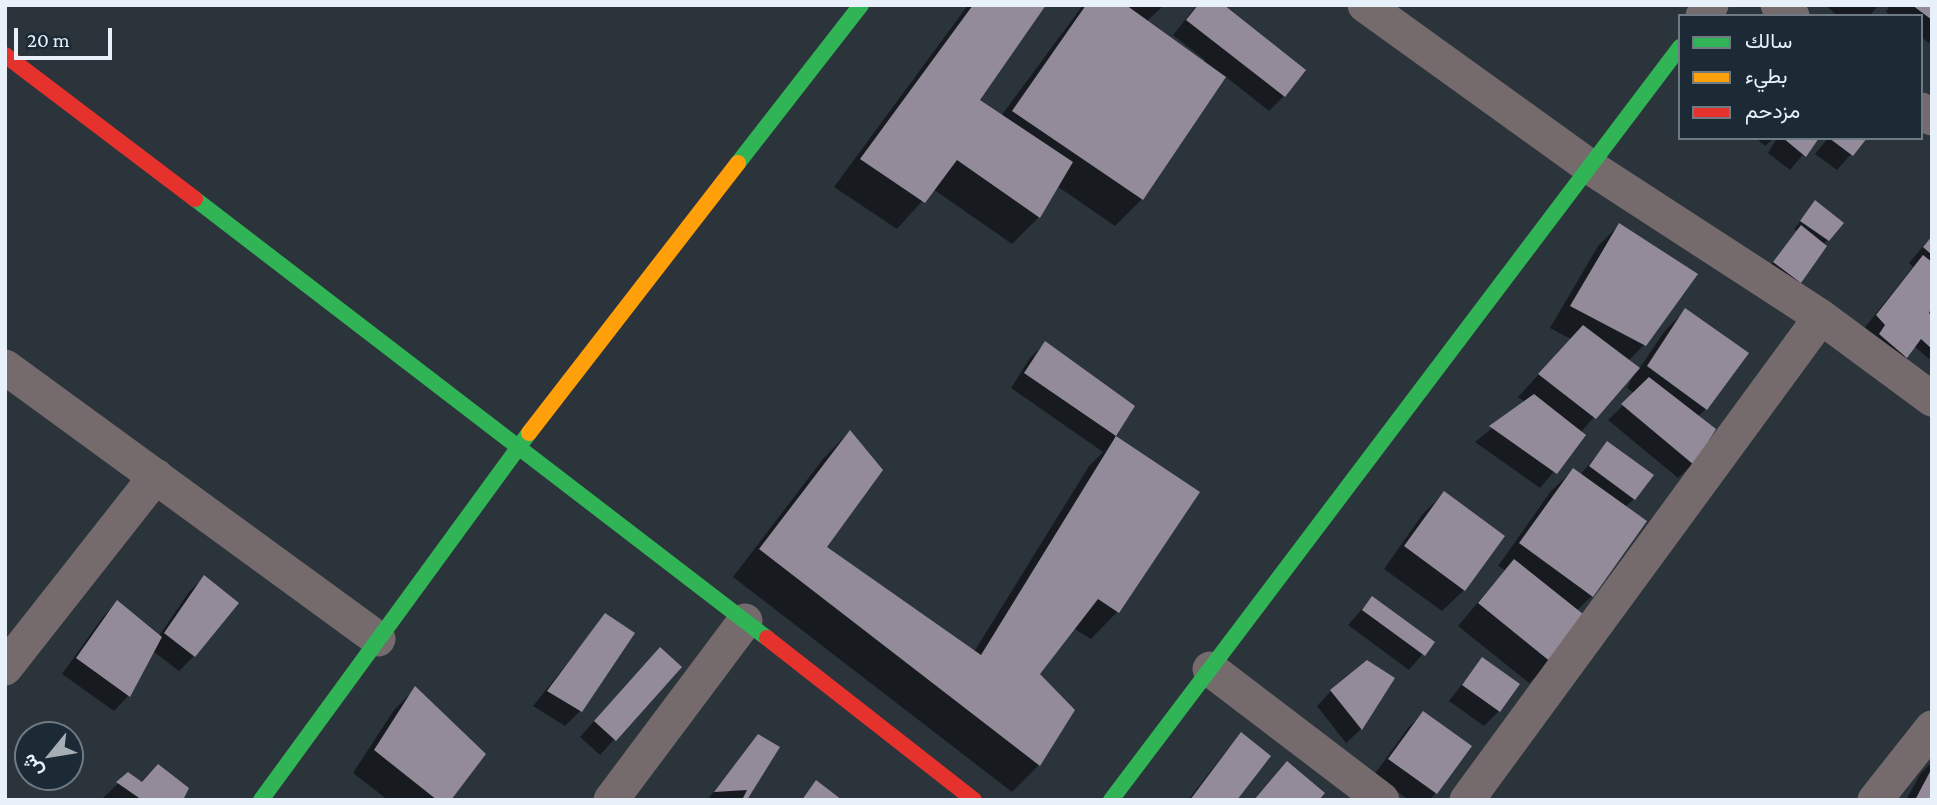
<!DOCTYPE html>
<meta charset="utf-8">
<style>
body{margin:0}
#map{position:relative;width:1937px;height:805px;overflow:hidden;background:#2b343b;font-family:"Crimson Pro",Vazirmatn,serif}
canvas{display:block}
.frame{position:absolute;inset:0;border:7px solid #e8f1f9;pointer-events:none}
.legend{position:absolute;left:1678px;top:14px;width:245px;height:126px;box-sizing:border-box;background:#1c2a36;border:2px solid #6e7a84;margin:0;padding:9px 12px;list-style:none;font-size:21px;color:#e8f1f9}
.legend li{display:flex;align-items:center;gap:14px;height:35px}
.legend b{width:35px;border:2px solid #6e7a84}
.north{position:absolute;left:14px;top:721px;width:70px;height:70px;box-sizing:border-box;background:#1c2a36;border:2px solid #6e7a84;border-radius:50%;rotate:240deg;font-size:19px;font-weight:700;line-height:28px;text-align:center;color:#e8f1f9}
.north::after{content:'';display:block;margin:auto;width:24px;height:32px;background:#a6afb6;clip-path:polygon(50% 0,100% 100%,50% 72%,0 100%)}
.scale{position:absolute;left:14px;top:28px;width:98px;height:32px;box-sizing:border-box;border:4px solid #e8f1f9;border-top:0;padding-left:9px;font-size:21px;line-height:24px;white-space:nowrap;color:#e8f1f9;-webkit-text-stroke:5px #1c2a36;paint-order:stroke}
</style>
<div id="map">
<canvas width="1937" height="805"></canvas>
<div class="frame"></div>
<ul class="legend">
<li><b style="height:9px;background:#30b455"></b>سالك</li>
<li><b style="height:9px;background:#ff9f0a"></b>بطيء</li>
<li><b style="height:9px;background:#e5322d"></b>مزدحم</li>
</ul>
<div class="north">ش</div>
<div class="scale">20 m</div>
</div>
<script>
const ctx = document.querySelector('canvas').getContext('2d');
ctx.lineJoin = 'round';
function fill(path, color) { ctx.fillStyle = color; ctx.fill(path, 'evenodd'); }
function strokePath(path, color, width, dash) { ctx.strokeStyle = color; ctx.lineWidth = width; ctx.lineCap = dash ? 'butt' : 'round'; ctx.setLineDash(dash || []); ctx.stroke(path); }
fill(new Path2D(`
 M968,5h76l-66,96 23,15 82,-111h81l-18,17 57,41 2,-3 -32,-25 24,-30h24l63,91 -15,15 -44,-35 -83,123 -27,27 -58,-40 -18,31 -27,27 -79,-55 -36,40 -63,-42z
 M1825,5h54l-10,11h-31z
 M1890,5h42v35l-3,3 -8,-6v-21h-30l-5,-4z
 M1756,138h18l-9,8z
 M1777,138h40l-27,32 -22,-17z
 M1828,138h37l-28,32 -22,-16z
 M1815,203l27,20 -19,22 2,2 -26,35 -39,-4 38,-47 -4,-2z
 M1619,225l77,50 -52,70 -16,16 11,8 25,-37 21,-22 21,99 -9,8 -4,47 -15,14 -70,-58 27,-26 -8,-6 9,-19 -56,64 4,3 -44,52 -65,-46 50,-40 -7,-5 53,-58 -21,-11 48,-82z
 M1932,236v120l-3,3 -15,-13 -24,25 -28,-40 51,-64 -4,-4z
 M1045,343l87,64 -18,30 83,55 -79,119 -27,28 -18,-11 -35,46 1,91 -27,27 -279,-215 90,-118 26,-27 -24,116 149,104 115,-186 14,-14 -92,-64 19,-30z
 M1607,443l27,56 -9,8 -33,89 -16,15 -25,51 -22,21 -71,-57 47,-56 -7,-4 53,-75 22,-21 7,5z
 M1444,493l20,97 -22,21 -58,-42 38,-54z
 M204,577l-10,79 -15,15 -26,-20 -25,45 -14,15 -52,-37 41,-57 14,-15 42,34 30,-44z
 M1372,598l60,45 -23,27 -61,-45z
 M605,616l-25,95 -15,15 -32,-20z
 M1482,659l17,52 -15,15 -35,-25z
 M645,664l35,3 -80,88 -20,-18z
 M1392,679l-31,50 -15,14 -29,-37 14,-15z
 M415,689l34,111h-61l-35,-27 41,-63z
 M1423,713l46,33 -39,54h-21l-35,-25 34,-47z
 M1241,735l-6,65h-47l39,-50z
 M759,736l19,12 -36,52h-35z
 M1932,762v38h-26l15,-27z
 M128,774l13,10 40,16 -78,-2z`), '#0007');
fill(new Path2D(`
 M973,5h73l-66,95 93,62 -33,56 -83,-58 -32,43 -65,-44z
 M1086,5h40l100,72 -83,123 -131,-89z
 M1198,5h26l82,65 -21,27 -99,-77z
 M1912,5h20v15z
 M1783,138h36l-13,19z
 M1829,138h38l-14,18z
 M1815,200l29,23 -15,18 -29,-20z
 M1619,223l79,51 -52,72 -76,-40z
 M1801,225l26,21 -26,37 -28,-21z
 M1932,236v19l-9,-8z
 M1923,255l9,7v45l-3,6 3,3v33l-11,-10 -14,19 -28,-24 6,-9 -9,-10z
 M1685,308l64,45 -42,57 -60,-44z
 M1583,325l57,43 -44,51 -58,-45z
 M1045,341l90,65 -19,30 -92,-63z
 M1649,377l67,52 -22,36 -73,-61z
 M1534,394l52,41 -29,39 -68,-48z
 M850,430l33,40 -56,77 154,108 135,-219 84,56 -81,121 -21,-14 -58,75 35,36 -35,56 -281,-217z
 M1607,441l47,34 -19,25 -46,-34z
 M1573,468l74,53 -54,76 -74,-54z
 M1444,491l61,45 -40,55 -61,-45z
 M1514,559l74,59 -36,45 -74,-60z
 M204,575l35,28 -44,54 -31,-24z
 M1372,596l63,46 -10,14 -63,-46z
 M117,600l45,37 -32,60 -54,-39z
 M605,613l30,20 -53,79 -35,-21z
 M660,647l22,20 -66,74 -22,-20z
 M1482,657l38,27 -20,28 -38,-27z
 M1367,660l28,18 -33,52 -32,-40z
 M415,686l71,68 -35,46h-14l-63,-50z
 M1423,711l49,35 -35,48 -49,-35z
 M1241,732l30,24 -34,44h-47z
 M758,734l22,13 -33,53h-5l5,-10 -33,2z
 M1287,761l38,32 -6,7h-65z
 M158,764l31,24 -6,12h-41l-26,-18 12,-10 14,10z
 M1932,768v32h-17z
 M816,780l26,20h-40z`), '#938b99');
strokePath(new Path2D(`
 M1365,5l225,162 231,150 111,82
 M1778,5l14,11
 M1703,16l8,-11
 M1921,110l11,8
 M5,367l373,272
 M5,668l151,-192
 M1210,669l172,131
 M611,800l134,-179
 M1467,800l354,-483
 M1875,800l57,-72`), '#756a6c', 35);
strokePath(new Path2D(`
 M738,163l123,-158
 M195,199l572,439
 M261,800l268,-367
 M1111,800l569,-753`), '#30b455', 16);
strokePath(new Path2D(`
 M529,433l209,-270`), '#ff9f0a', 16);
strokePath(new Path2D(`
 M5,55l190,144
 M767,638l207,162`), '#e5322d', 16);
</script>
